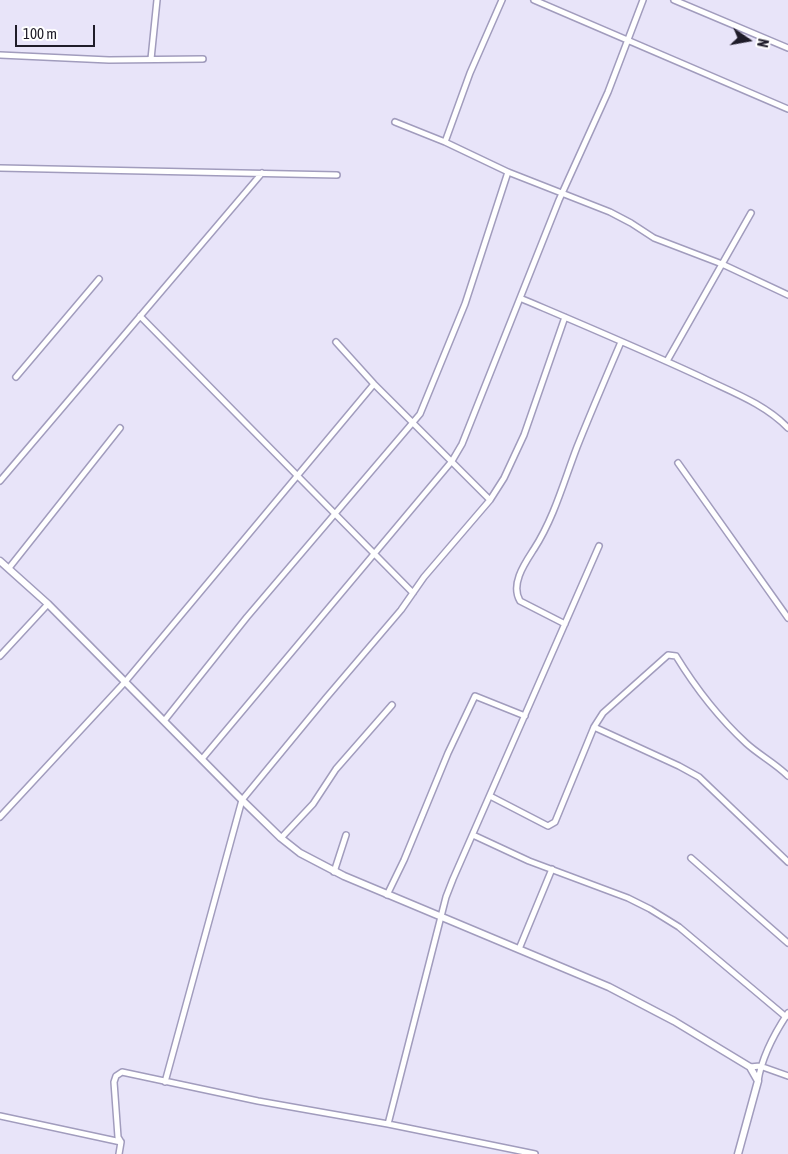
<!DOCTYPE html>
<style>
body{margin:0}
#map{position:relative;width:788px;height:1154px;overflow:hidden;background:#e8e4f9;font-family:"Asap Condensed",sans-serif}
canvas{display:block}
.north{position:absolute;left:723px;top:15px;width:50px;height:50px;-webkit-text-stroke:4px #fff;paint-order:stroke;rotate:102deg;font-size:14px;font-weight:700;line-height:20px;text-align:center;color:#1f1c29}
.north::after{content:'';display:block;margin:auto;width:18px;height:22px;background:#1f1c29;clip-path:polygon(50% 0,100% 100%,50% 72%,0 100%)}
.scale{position:absolute;left:15px;top:25px;width:80px;height:22px;box-sizing:border-box;border:2px solid #1f1c29;border-top:0;padding-left:6px;font-size:15px;line-height:18px;white-space:nowrap;color:#1f1c29;-webkit-text-stroke:4px #fff;paint-order:stroke}
</style>
<div id="map">
<canvas width="788" height="1154"></canvas>
<div class="north">N</div>
<div class="scale">100 m</div>
</div>
<script>
const ctx = document.querySelector('canvas').getContext('2d');
ctx.lineJoin = 'round';
function strokePath(path, color, width, dash) { ctx.strokeStyle = color; ctx.lineWidth = width; ctx.lineCap = dash ? 'butt' : 'round'; ctx.setLineDash(dash || []); ctx.stroke(path); }
const minor = new Path2D(`
 M534,0l254,109
 M674,0l114,48
 M0,55l109,5 94,-1
 M151,59l6,-59
 M395,122l50,20 63,30 102,40 21,11 23,15 68,26 66,31
 M445,142l25,-69 32,-73
 M0,168l337,7
 M520,298c61,26 123,52 183,80 29,14 62,26 85,50
 M140,316l273,277
 M336,342l38,42 116,116
 M667,361l84,-148
 M16,377l83,-98
 M678,463l110,155
 M0,481l262,-308
 M9,568l111,-140
 M565,624l-45,-23c-10,-17 5,-38 14,-52 20,-31 30,-68 43,-102 14,-35 29,-70 44,-105
 M0,656l48,-52
 M164,721l83,-104 173,-203 45,-110 43,-132
 M594,727l85,39 20,11 89,85
 M202,759l250,-298 10,-17 97,-244 49,-108 35,-92
 M490,796l58,30 7,-4 39,-95 9,-14 65,-58 8,1c19,31 43,62 70,87 13,12 29,20 42,33
 M0,817l125,-135 249,-298
 M473,835l56,26 99,37 22,11 29,18 107,90
 M281,838l32,-34 23,-35 56,-64
 M691,858l97,85
 M334,872l12,-37
 M387,895l17,-35 44,-107 27,-57 50,20
 M519,949l33,-80
 M750,1067l10,-1 28,10
 M758,1081c4,-25 16,-47 30,-68
 M165,1082l77,-282 84,-102 75,-88 23,-33 66,-77 14,-22 20,-43 41,-118
 M0,1116l121,26
 M388,1124l58,-227 7,-18 146,-333
 M119,1154l2,-12 -3,-5 -4,-55 2,-6 6,-4 136,29 130,23 147,30`);
const tertiary = new Path2D(`
 M0,561l48,43 194,196 39,38 19,15 44,23 265,111 65,34 76,46 8,14 -20,73`);
strokePath(minor, '#a19cbd', 8);
strokePath(tertiary, '#a19cbd', 9);
strokePath(minor, '#fff', 5);
strokePath(tertiary, '#fff', 6);
</script>
